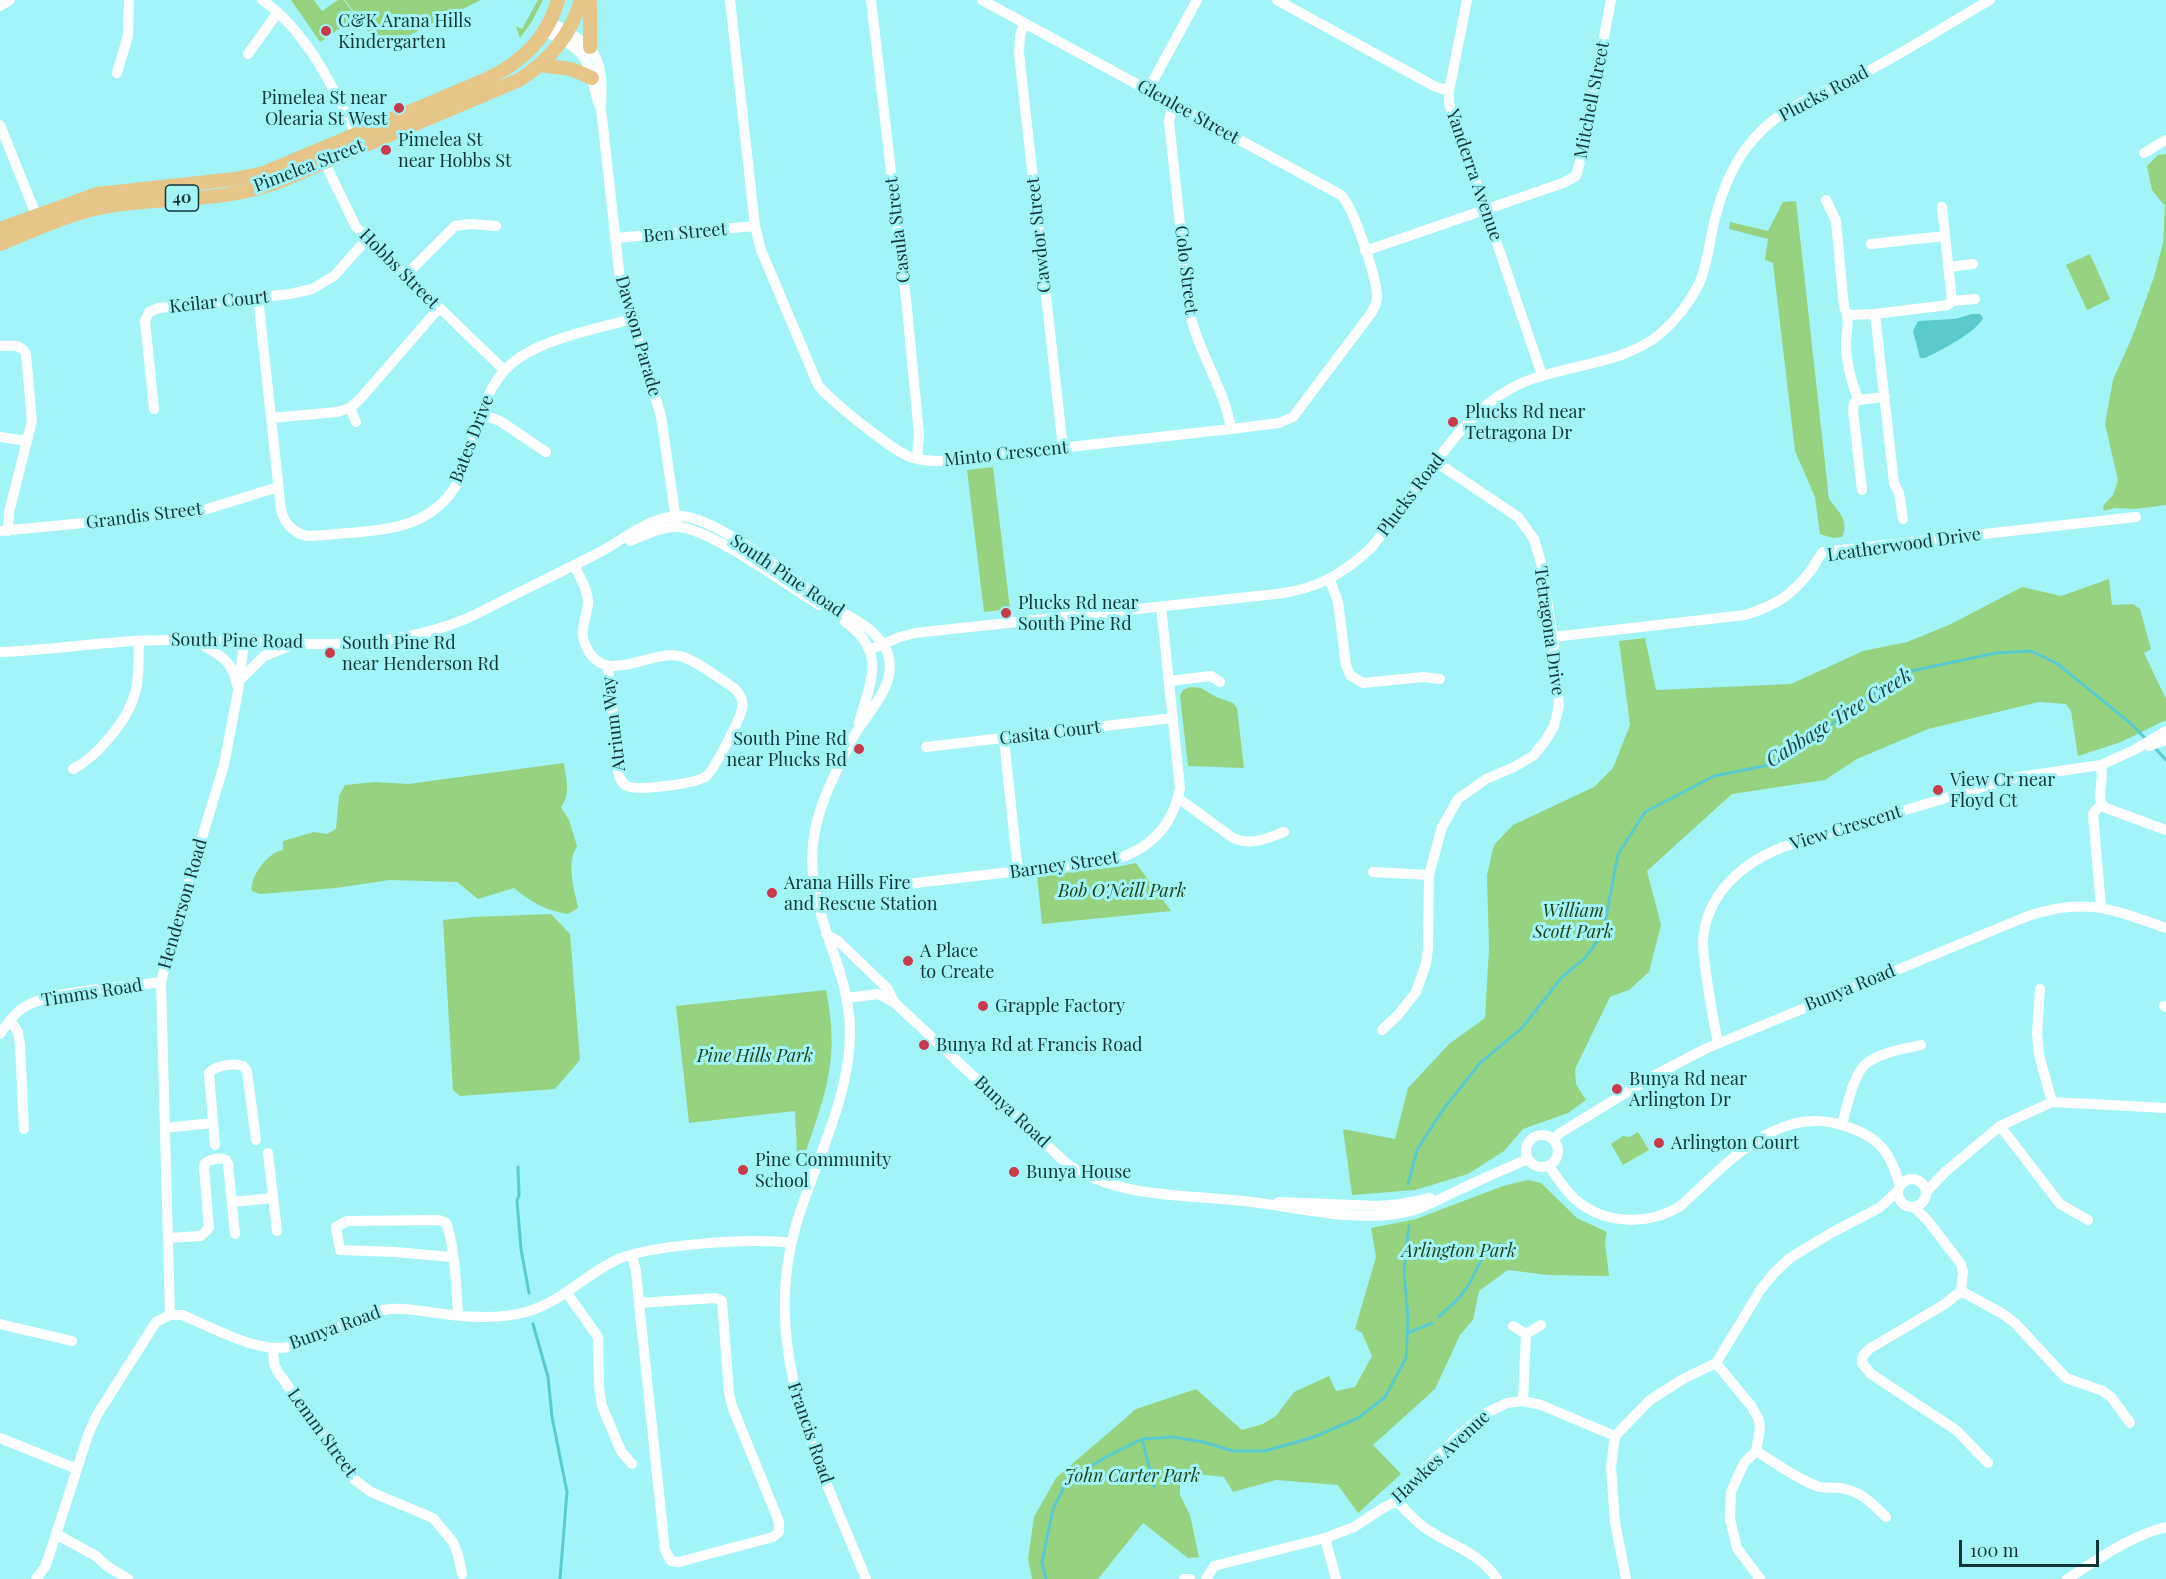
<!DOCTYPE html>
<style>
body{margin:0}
#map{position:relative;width:2166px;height:1579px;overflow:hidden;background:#a2f4f6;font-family:"Playfair Display",serif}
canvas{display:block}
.scale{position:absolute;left:1959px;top:1540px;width:140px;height:27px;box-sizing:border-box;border:3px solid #123536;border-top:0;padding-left:8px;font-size:18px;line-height:21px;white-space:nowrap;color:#123536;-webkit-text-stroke:4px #a2f4f6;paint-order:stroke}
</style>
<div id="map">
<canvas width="2166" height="1579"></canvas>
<div class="scale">100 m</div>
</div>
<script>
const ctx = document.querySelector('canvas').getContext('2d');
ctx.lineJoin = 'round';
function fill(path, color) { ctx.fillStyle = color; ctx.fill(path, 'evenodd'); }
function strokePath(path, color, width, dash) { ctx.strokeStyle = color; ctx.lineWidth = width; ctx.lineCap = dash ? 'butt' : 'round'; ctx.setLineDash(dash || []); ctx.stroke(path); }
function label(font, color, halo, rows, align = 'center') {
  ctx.font = font + ' "Playfair Display",serif'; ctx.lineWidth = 6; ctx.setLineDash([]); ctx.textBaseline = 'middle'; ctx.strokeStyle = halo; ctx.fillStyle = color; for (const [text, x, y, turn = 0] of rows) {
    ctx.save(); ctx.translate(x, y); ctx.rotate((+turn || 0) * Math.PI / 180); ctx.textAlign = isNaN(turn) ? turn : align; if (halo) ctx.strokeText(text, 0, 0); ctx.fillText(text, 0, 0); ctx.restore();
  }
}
fill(new Path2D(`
 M291,0h23l8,11 16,-11h6l12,17 -36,25z
 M345,0h136l-100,49z
 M538,0h5l-12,23 -11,15 -4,-12 6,3z
 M2166,154v351l-31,4 -20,-1 -11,3 -1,-5 10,-11 5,-15 -13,-56 8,-44 20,-45 21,-58 9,-34 2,-37 -13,-16 -5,-24 11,-11z
 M1796,201l33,298c9,12 21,22 13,38l-9,1 -13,-4 -5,-37 -20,-46 -22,-188 -8,-3 3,-21 -39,-10 1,-7 38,9 15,-29z
 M2090,254l20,45 -23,11 -21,-45z
 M993,467l17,142 -26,3 -17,-142z
 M2109,579l3,26 21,-1 7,5 11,40 -7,4 22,46v21l-45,22 -43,14 -7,-45 -5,-7 -27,-2 -111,27 -71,30 -32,21 -93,14 -85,77 14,54 -12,47 -20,18 -19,7 -35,72 1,15 10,16 -18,13 -45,16 -19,22 -36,23 -53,16 -63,5 -9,-66 52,10 13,-51 41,-44 36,-26 4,-69 -2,-74 6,-26 2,-5 18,-19 81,-38 19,-19 17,-43 -11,-84 26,-3 11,52 135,-6 72,-33 44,-9 42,-17 73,-38 39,9z
 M1190,687l11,1 15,9 17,6 4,5 7,60 -56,-2 -8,-70 3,-6z
 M564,763c2,15 7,32 -3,44l8,13 8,26c-11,19 -3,41 1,62l-10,6c-23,-4 -36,-11 -54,-26l-36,11 -21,-17 -67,-2 -54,8 -76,6 -8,-3c-2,-15 16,-39 31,-41v-9l31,-9 13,2 9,-5 3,-33 6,-11 31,-3 32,2z
 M1136,863l35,48 -129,13 -5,-48 79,-9z
 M551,914l19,20 10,126 -25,29 -95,7 -7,-6 -10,-170 30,-3z
 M826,990c14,70 0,102 -22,167l-7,-3 -2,-43 -106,12 -13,-117z
 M1638,1132l11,18 -26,15 -12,-21 12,-8 7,1z
 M1528,1180l13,3 36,35 30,14 -2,10 4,34 -61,-1 -40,-5 -29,21 -6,29 -13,15 -25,54 -62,56 28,29 -43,39 -20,-28 -62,-5 -43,12 -9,-15 -44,-5v23l10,20 9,42 -11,1 -45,-35 -45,56h-66l-4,-20 6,-42 22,-39 80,-69 60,-20 46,41 21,-6 13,-8 18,-24 35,-16 7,15 19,-4 17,-31 -10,-23 -7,-4 21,-72 -5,-29 45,-9 87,-33z`), '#96d381');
fill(new Path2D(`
 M1972,314h8l3,4c-6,14 -43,33 -58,40h-5l-7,-27 5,-10 37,-2z`), '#5bcacd');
strokePath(new Path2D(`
 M2155,748l11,12
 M518,1167l1,28 -2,6 4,48 8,44
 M1408,1184l9,-34 25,-39 38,-48 41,-34 42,-53 22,-18 18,-25 15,-79 27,-42 69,-36 55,-11 51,-32 47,-35 44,-27 85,-18 35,-2 27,13 72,59 16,16
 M1439,1317c8,-8 17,-15 24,-24 15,-19 14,-39 37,-49
 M533,1324l15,53 4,40 15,75 -7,87
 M1408,1333l24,-10
 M1142,1439l12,48
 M1046,1579l-4,-17 11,-53 14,-28 39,-24 36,-18 31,-2 30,5 30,9h32l49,-14 44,-19 27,-21 21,-39 2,-40 -4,-47 5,-45`), '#5bcacd', 3);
strokePath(new Path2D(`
 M262,0c48,33 75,96 100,146
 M730,0l25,226 6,24 57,135c14,17 71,63 92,72 11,4 22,4 33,4l288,-32 48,-6 14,-6 79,-105c3,-6 6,-12 5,-18 -2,-20 -23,-86 -36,-99l-359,-195
 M871,0l36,308 12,126 -2,25
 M1277,0l157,86 15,5
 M1467,0l-18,91v12l93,272
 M0,6l10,-6
 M550,22c46,25 54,32 51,86l19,172 41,136 16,111
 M1024,23l-4,13 -1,17 44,395
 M545,31c14,8 36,16 42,32 6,13 7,28 12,42
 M248,54l30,-42
 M117,73l11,-37 1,-36
 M1148,90l49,-90
 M1173,104l-4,17 20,188c8,41 35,78 42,120
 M0,125l39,97
 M318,149l38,78 148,143
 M2144,153l22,-13
 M1826,200l10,21 8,86c7,13 2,23 2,37 0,20 6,38 12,56
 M615,238l140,-12
 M1871,244l74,-8
 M1365,251l198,-68 13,-7 3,-10 32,-166
 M1948,267l25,-3
 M406,275l49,-49 15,-2 26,2
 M258,297l23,213c4,14 11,22 26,26 13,0 27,-2 41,-3 44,-3 86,-8 110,-51 8,-15 12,-32 17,-48 8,-24 14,-50 34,-68 27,-26 86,-37 123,-47
 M1952,301l23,-2
 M1875,314l19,169 5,10 4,26
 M1848,315l27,-1 73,-9 4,-4 -10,-94
 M0,346c11,0 21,-3 26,8l6,67 -23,91 -1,19
 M1858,400l-4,3 -1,7 9,80
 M1858,400l27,-3
 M350,408l6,14
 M154,409l-9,-88 4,-9 10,-4 131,-14 22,-5 22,-13 33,-37
 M481,414l19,7 46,31
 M271,418l66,-6 13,-4 10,-9 79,-91
 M0,437l27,4
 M0,531l178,-17 26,-4 74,-23
 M630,541c15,-6 32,-15 48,-14 33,2 110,59 141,78
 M574,565c6,12 14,25 14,38 -1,14 -9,27 -3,41 18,45 61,6 94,12 16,3 41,23 55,32 6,6 10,12 8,21 -2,10 -29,64 -37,68 -12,7 -66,14 -78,9 -6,-3 -8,-8 -9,-15l-10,-105
 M1330,580l8,22 8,63 4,10 13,8 60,-6 17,2
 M845,622c43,30 25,60 14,101
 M1553,637l192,-22c32,-10 47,-20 67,-46 4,-6 6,-12 11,-17l313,-35
 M196,641c22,14 35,16 41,44
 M869,650l31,-13 15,-4 361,-39c41,-5 66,-19 96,-47 18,-24 36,-48 54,-72 28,-38 54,-74 98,-93 44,-18 98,-17 136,-48 15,-13 30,-32 39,-50 8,-18 10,-38 14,-57 6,-27 15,-53 31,-76 32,-45 74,-55 120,-78 43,-22 84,-49 126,-73
 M0,652c55,-2 110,-12 165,-12 100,-1 202,19 298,-20 23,-10 46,-23 69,-34 24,-12 47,-23 70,-35 24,-13 50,-36 79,-35 40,3 114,65 149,89 15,10 36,18 48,33 4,4 8,10 10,16 10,33 -23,60 -37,87 -14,29 -30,58 -36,90 -15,75 34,129 35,198 1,68 -35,132 -54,196 -37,126 24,240 70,354
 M239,681l25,-25 28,-11
 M1169,681l42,-5 9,6
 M1004,739l14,132
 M2149,746l17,-6
 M926,747l247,-29
 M73,769c24,-12 55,-49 62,-76 5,-16 3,-35 4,-52
 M1178,798l55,40c18,8 33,1 51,-6
 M2101,804l5,4 60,22
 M1373,872l56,3
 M907,884l206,-24c36,-10 60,-34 67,-72l-19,-182
 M2101,907l-8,-93 8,-10c-3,-13 3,-26 0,-39
 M826,934l12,7 50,48 6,13
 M2040,989l-3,45 2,21 13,47
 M847,998l31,-4 16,8 173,162c55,36 122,30 185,38 50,6 100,20 150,11 22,-4 39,-15 59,-24 22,-11 44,-20 67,-30
 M2164,1006l2,1
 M10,1020l8,12 2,12 4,85
 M1382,1030l16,-15 18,-23 10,-28 2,-16 1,-73 13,-48 16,-28 28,-20 28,-12 19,-11 13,-16 8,-14 5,-20 -6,-69 -12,-74 -7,-24 -16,-22 -82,-55
 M0,1034c6,-9 13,-18 21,-25 26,-19 106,-22 140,-27
 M1718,1043c-4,-19 -7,-37 -10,-56 -2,-15 -5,-31 -5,-46 3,-47 39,-78 80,-94l229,-69 89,-13 33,-15 32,-19
 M1842,1124c5,-16 11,-51 25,-61 14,-11 38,-14 54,-18
 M2000,1126l60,78 28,16
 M165,1128l47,-5
 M1526 1151a16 16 0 1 1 32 0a16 16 0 1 1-32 0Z
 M1554,1139l6,-6 95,-58 50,-26 323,-133c58,-19 83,-7 138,12
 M215,1145l-6,-72c7,-8 25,-10 34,-7l4,5 9,69
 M268,1153l9,78
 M1549,1166c8,11 16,25 27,34 28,24 71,26 103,7 48,-42 98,-106 169,-80 33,11 43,27 52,59
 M1898 1193a14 14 0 1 1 28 0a14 14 0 1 1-28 0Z
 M1927,1191l18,-19 55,-46 52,-24 114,6
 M232,1202l41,-4
 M1279,1202l100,4 22,-2 29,-6
 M1914,1207l14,14 33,43 2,8 -2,19 -16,13 -76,45 -6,7 -1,7 9,11 85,56 32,33
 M169,1238l32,-2 8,-8 -5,-60 1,-5c7,-4 14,-6 21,-3l2,4 7,70
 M632,1255l4,16 3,32 26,247 6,11 8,1 94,-25 6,-5v-10l-47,-116 -3,-13 -7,-92 -6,-3 -77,5
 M452,1257l-57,-5 -55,-2 -4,-23 11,-6 92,-1 7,3c8,18 11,70 12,92
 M1961,1291l42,23 12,9 51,55 37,13 9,7 18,25
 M567,1293l31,44 1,50 3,19 19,45 11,13
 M170,1315l-9,-333 16,-62 47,-155 14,-74 6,-49
 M0,1324l72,17
 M1513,1326l13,8 15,-9
 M273,1348l1,16 4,8 77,108 16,12 62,26 20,24 5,13 4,19
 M1716,1363l36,44 7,13 1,9 -4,22 -12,12 -13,29 -1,27 7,29 23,31
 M1523,1401l3,-67
 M0,1438l77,31
 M1756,1451c20,12 39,27 61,35 7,3 15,1 23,2 21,3 32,15 46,29
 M1397,1501c9,10 17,19 28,27 26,18 53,23 72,51
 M56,1534l40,22 11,10 21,13
 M1325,1538l11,41
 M36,1579l9,-12 4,-11 39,-121 9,-20 59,-93 14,-7h12c30,12 74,38 107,32 13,-3 25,-9 38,-14 20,-9 42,-22 64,-24 15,-1 30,2 45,4 28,4 62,7 90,-1 33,-9 56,-34 86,-50 34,-18 140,-24 179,-19
 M1184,1579h6
 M1206,1579l8,-13 111,-28 29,-11 29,-19 14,-7 8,-13 53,-52 30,-24 19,-9 16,-2 18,4 74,31
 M1626,1579l-11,-57 -4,-55 4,-31 35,-36 33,-21 33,-16 45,-74 13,-16 16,-15 41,-25 48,-25 19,-17
 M2067,1579c32,-20 62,-43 99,-52`), '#fff', 10);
strokePath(new Path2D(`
 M588,0l2,3v44
 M540,65l31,4 21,9
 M0,229l97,-35 138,-15 29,-6 221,-93c36,-17 62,-41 73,-80
 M0,244c37,-15 74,-33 114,-39 55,-8 116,-3 169,-25l236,-100c30,-19 52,-45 62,-80`), '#e6c589', 14);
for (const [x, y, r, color] of [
 [326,31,6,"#ca3a4d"],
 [399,108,6,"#ca3a4d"],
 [386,150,6,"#ca3a4d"],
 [1453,422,6,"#ca3a4d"],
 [1006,613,6,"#ca3a4d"],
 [330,653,6,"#ca3a4d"],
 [859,749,6,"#ca3a4d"],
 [1938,790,6,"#ca3a4d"],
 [772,893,6,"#ca3a4d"],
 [908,961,6,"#ca3a4d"],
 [983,1006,6,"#ca3a4d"],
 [924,1045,6,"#ca3a4d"],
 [1617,1089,6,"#ca3a4d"],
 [1659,1143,6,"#ca3a4d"],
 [743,1170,6,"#ca3a4d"],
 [1014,1172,6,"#ca3a4d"]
]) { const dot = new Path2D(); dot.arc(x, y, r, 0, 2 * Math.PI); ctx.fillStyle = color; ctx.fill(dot); strokePath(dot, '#a2f4f6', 2); }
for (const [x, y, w] of [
 [182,198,33]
]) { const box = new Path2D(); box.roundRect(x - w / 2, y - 13, w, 26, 4.5); ctx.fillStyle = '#a2f4f6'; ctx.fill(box); strokePath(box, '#123536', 1.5); }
label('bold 16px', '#123536', null, [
 ["40",182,198]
]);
label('18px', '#123536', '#a2f4f6', [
 ["C&K Arana Hills",338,21],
 ["Kindergarten",338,42],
 ["Pimelea St near",387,98,"right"],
 ["Olearia St West",387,119,"right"],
 ["Pimelea St",398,140],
 ["near Hobbs St",398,161],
 ["Plucks Rd near",1465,412],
 ["Tetragona Dr",1465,433],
 ["Plucks Rd near",1018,603],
 ["South Pine Rd",1018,624],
 ["South Pine Rd",342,643],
 ["near Henderson Rd",342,664],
 ["South Pine Rd",847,739,"right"],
 ["near Plucks Rd",847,760,"right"],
 ["View Cr near",1950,780],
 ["Floyd Ct",1950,801],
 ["Arana Hills Fire",784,883],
 ["and Rescue Station",784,904],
 ["A Place",920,951],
 ["to Create",920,972],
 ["Grapple Factory",995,1006],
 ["Bunya Rd at Francis Road",936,1045],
 ["Bunya Rd near",1629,1079],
 ["Arlington Dr",1629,1100],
 ["Arlington Court",1671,1143],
 ["Pine Community",755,1160],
 ["School",755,1181],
 ["Bunya House",1026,1172]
], 'left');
label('18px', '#123536', '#a2f4f6', [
 ["Plucks Road",1824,94,-28],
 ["Mitchell Street",1592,100,-79],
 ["Glenlee Street",1188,112,29],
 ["Pimelea Street",309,166,-21],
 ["Yanderra Avenue",1474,175,71],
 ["Casula Street",898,230,-97],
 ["Ben Street",685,233,-5],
 ["Cawdor Street",1039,235,-96],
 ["Hobbs Street",399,269,45],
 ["Colo Street",1186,270,83],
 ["Keilar Court",219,302,-6],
 ["Dawson Parade",638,336,74],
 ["Bates Drive",472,439,-69],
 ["Minto Crescent",1006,454,-6],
 ["Plucks Road",1411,495,-53],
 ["Grandis Street",144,516,-7],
 ["Leatherwood Drive",1904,545,-8],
 ["South Pine Road",787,576,34],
 ["Tetragona Drive",1549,631,82],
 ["South Pine Road",237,641,1],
 ["Atrium Way",614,724,-97],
 ["Casita Court",1050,733,-7],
 ["View Crescent",1846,828,-17],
 ["Barney Street",1064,865,-8],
 ["Henderson Road",183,904,-74],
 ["Bunya Road",1850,988,-22],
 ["Timms Road",92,993,-9],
 ["Bunya Road",1012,1112,43],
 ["Bunya Road",335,1328,-20],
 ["Lemm Street",322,1433,54],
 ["Francis Road",810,1433,71],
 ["Hawkes Avenue",1441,1457,-43]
]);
label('italic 18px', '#214014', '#a2f4f6', [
 ["Bob O'Neill Park",1122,891],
 ["William",1573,911],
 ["Scott Park",1573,932],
 ["Pine Hills Park",755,1056],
 ["Arlington Park",1459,1251],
 ["John Carter Park",1132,1476]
]);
label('italic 20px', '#1e3f40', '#a2f4f6', [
 ["Cabbage Tree Creek",1839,718,-32]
]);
</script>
